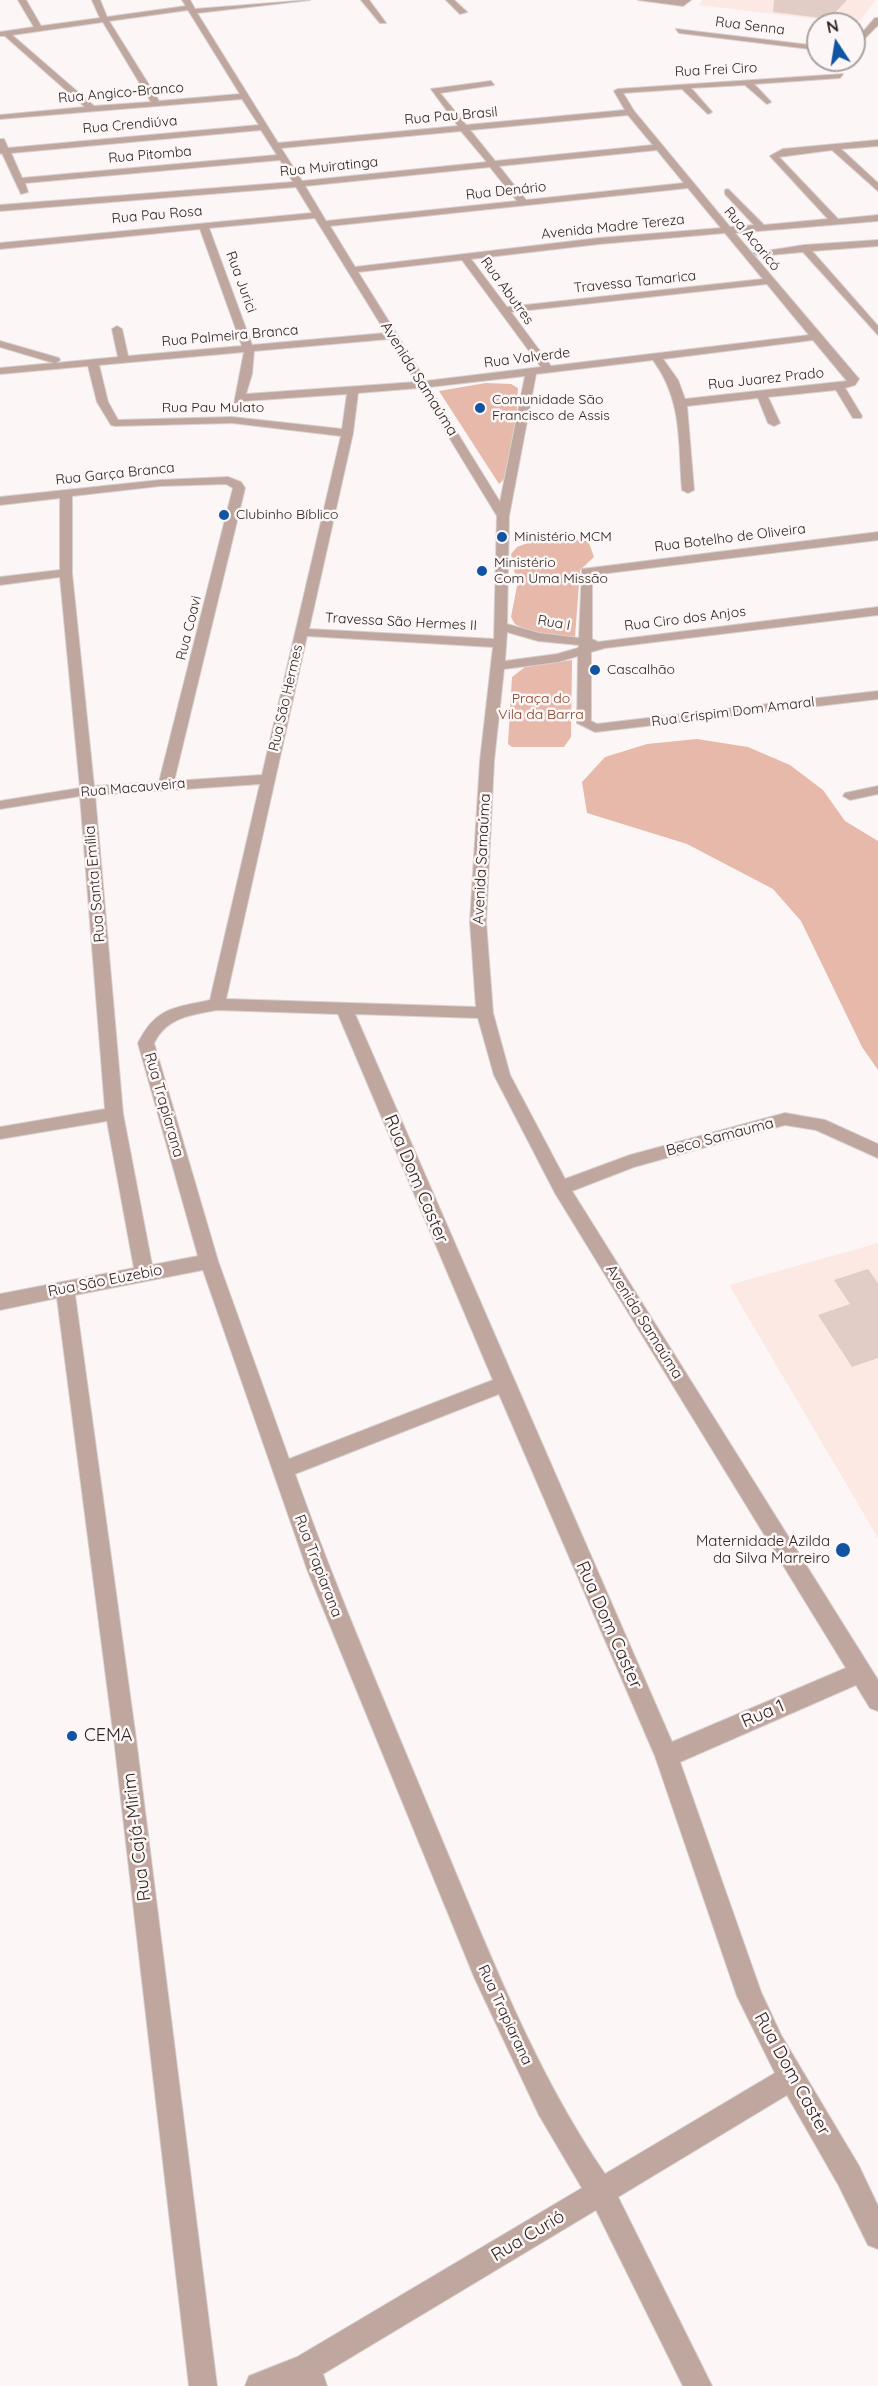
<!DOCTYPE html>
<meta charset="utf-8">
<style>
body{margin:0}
#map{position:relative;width:878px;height:2386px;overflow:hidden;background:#fcf7f6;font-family:Quicksand,sans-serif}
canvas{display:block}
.north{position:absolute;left:806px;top:12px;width:60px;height:60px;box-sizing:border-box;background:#fcf7f6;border:2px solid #a9a3a1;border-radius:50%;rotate:348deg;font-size:16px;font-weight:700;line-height:24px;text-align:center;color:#2c2422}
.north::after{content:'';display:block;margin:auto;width:21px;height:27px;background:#1154a3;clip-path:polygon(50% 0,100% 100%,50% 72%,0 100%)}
</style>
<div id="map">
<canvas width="878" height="2386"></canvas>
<div class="north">N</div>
</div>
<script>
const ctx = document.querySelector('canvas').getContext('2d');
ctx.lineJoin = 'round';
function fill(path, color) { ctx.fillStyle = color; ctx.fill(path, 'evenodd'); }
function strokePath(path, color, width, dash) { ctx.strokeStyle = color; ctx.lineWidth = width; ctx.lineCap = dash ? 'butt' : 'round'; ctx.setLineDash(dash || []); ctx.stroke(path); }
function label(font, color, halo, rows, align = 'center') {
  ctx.font = font + ' Quicksand,sans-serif'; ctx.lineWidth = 5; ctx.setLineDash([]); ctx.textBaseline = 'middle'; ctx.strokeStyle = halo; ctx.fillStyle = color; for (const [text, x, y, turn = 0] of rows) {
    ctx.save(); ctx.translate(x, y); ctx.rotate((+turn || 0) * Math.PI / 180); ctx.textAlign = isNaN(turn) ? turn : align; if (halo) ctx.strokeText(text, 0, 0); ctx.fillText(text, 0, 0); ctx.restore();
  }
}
fill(new Path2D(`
 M703,0h173l-19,24 -159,-19z
 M878,1243v295l-149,-253z`), '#fce9e4');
fill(new Path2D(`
 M486,383l25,1 7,4c-2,23 1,82 -19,96l-60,-93z
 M538,539l50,1 6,17 -14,13 -5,67 -29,-2 -18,-4 -13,-7 -4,-7 6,-31 -6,-32 6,-7z
 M572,660l-1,77 -7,10h-52l-4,-3 4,-67 13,-10z
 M697,739l51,8 42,18 33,25 22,31 33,20v229l-16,-23 -61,-126 -28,-32 -86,-45 -100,-31 -5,-31 23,-25 42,-13z`), '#e7b9ab');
fill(new Path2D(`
 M774,0h73l-18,19 -56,-7z
 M868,1269l10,14v75l-26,9 -34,-52 32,-11 -16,-24z`), '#e2ccc6');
const minor = new Path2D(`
 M18,0h8l15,26 59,-8 -8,-18h8l7,17 79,-11 -4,-6h8l5,9 115,-9 -113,13 81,130 180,-17 -27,-37 60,-8 3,4 -54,8 26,32 159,-15 -11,-19 4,-2 225,-15 -3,4 -86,6 17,18 -4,2 -22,-19 -54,3 21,24 -4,2 -26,-25 -59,4 11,18 96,116 24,-2 -29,-31v-4l3,-1 36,36 64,-6 -58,-63 13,-7 95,-9v6l-37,3 37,34v8l-46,-41 -53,7 59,62 40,-4v6l-143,12 124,146 -4,6 -10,3 17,28 -1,2h-8l-17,-28 -68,7 12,26 -6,3 -6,-3 -10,-25 -71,8 7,84 -6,3 -6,-3c-4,-49 1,-89 -29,-130l-117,14 -27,142 -2,108 32,9 40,5 3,-69 296,-37v8l-286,35v64l6,3 280,-35v8l-273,33 -14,4v69l6,3 281,-33v8l-283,33 -18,-9 1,-67 -20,6 -54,7 -10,92 -8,161 7,91 17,62 55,104 65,-24 155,-42 40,7 53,24v14l-62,-28 -31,-5 -151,42 -62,24 306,489v31l-8,-3 -14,-23 -176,77 81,230 20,43 78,131 19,40v43l-10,-4 -29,-59 -52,-91 -169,102 94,189h-29l-87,-176 -273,164 4,12h-82l4,-10 48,-19 285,-169 -43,-73 -64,-136 -168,-410 -104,-299 -128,25 61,444 81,647h-28l-75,-647 -57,-441 -57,12v-16l134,-26 -27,-147 -107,18v-12l105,-18 -25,-313 -80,13v-8l80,-13 -20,-211 -60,8v-8l60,-7v-72l-60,7v-8l160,-17 68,-3 13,5 4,6 -71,293 88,-6 79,-339 -109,-13 -117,3 -4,-1 -14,-23 -9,-36 -88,8v-6l54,-5 -54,-16v-6l59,17 1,2 -4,3 62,-6 -6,-28 5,-3 5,3 6,27 114,-10 -42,-117 -200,20v-6l312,-30 -16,-26 -296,24v-6l293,-23 -13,-22 -255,23 3,9 -7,2 -19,-41 -2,1v-15h4l4,9 251,-23 -17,-26 -242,20v-4l85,-8 -80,-71h-5v-4l34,-5zM188,10l52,84 -81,7 -50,-80zM103,22l48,80 -57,4 -82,-71zM628,115l25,30 -158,16 -25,-31zM261,130l16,25 -255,23 -11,-25zM461,131l26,31 -185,19 -21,-33zM657,150l27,33 -158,17 -27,-34zM490,167l27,34 -191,20 -21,-35zM688,188l33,40 -122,10 -244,29 -25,-41zM315,218l71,115 -134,12 -43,-117zM725,233l38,46 -256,28 -36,-48 128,-15zM462,260l79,107 -115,14 -68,-109zM767,284l42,51 -258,31 -40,-54zM389,339l27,43 -170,12 6,-20 2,-23zM813,340l34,41 -162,18 -7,-19 -15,-21zM244,352l-11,57h8l3,-8 103,-7 -5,35 -110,-12 -114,3 -10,-18 -9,-37zM525,376l-25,126 -71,-115zM419,388l78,128 -3,123 -185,-10 44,-196 5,-40zM226,484l7,4 -74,294 -65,4 -22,-213v-77l88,-10zM507,632l31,9 41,4 -1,3 -21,6 -52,7zM307,636l186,11 -13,114 -10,161 6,85 -250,-8zM260,784l-50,216c-36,8 -54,7 -72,43l60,213 -46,9 -29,-151 -28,-319zM217,1010l121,4 155,366 -204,79 -71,-198 -64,-218c13,-26 37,-28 63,-33zM355,1014l123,4 16,57 61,118 291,475 -174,74zM499,1394l156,362 82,240 38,77 -170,101c-70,-102 -115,-220 -163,-334 -50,-121 -103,-242 -147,-366z
 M361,0h8l17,23h-6z
 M446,0h8l13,12 -7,2z
 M638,0h53l-8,6z
 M875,18h3v7l-24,24v-7z
 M676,29l142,17v4l-139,-17z
 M878,240v6l-66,5 66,75v9l-75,-83 -45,4 -5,-3 51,-8z
 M878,786v8l-28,6 -7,-4 2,-3z`);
strokePath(minor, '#d7d1d0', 2);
fill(minor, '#bfa69e');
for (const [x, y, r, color] of [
 [480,408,6,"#1154a3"],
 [224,515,6,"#1154a3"],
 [502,537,6,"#1154a3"],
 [482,571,6,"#1154a3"],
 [595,670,6,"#1154a3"],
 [843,1550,8,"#1154a3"],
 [72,1736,6,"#1154a3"]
]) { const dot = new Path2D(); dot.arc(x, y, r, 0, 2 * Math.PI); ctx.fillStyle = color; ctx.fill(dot); strokePath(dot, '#fcf7f6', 2); }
label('14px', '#2c2422', '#fcf7f6', [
 ["Rua Senna",750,26,7],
 ["Rua Frei Ciro",716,70,-3],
 ["Rua Angico-Branco",121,93,-5],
 ["Rua Pau Brasil",451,116,-5],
 ["Rua Crendiúva",130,125,-5],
 ["Rua Pitomba",150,155,-5],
 ["Rua Muiratinga",329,167,-6],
 ["Rua Denário",506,191,-6],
 ["Rua Pau Rosa",157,215,-5],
 ["Avenida Madre Tereza",613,227,-6],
 ["Rua Acaricó",752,239,50],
 ["Rua Jurici",241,282,70],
 ["Travessa Tamarica",635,282,-6],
 ["Rua Abutres",507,291,54],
 ["Rua Palmeira Branca",230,336,-5],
 ["Rua Valverde",527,358,-7],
 ["Rua Juarez Prado",766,379,-6],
 ["Rua Pau Mulato",213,408],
 ["Rua Garça Branca",115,474,-6],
 ["Rua Botelho de Oliveira",730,538,-7],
 ["Rua Ciro dos Anjos",685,619,-7],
 ["Travessa São Hermes II",401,622,3],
 ["Rua I",554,623,10],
 ["Rua Coavi",189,628,-76],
 ["Rua São Hermes",286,698,-77],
 ["Rua Crispim Dom Amaral",733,712,-7],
 ["Rua Macauveira",133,788,-5]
]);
label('14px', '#2c2422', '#fcf7f6', [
 ["Comunidade São",492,400],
 ["Francisco de Assis",492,416],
 ["Clubinho Bíblico",236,515],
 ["Ministério MCM",514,537],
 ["Ministério",494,563],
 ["Com Uma Missão",494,579],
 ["Cascalhão",607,670]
], 'left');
label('14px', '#85402a', '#fcf7f6', [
 ["Praça do",541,699],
 ["Vila da Barra",541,715]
]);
label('15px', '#2c2422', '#fcf7f6', [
 ["Avenida Samaúma",419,379,58],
 ["Avenida Samaúma",482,859,-87],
 ["Rua Santa Emília",95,884,-95],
 ["Rua Trapiarana",164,1105,74],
 ["Beco Samauma",720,1137,-15],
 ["Rua São Euzebio",105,1281,-11],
 ["Avenida Samaúma",644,1322,58],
 ["Rua Trapiarana",318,1566,69],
 ["Rua Trapiarana",505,2015,65]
]);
label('15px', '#2c2422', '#fcf7f6', [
 ["Maternidade Azilda",830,1541],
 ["da Silva Marreiro",830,1558]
], 'right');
label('18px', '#2c2422', '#fcf7f6', [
 ["Rua Dom Caster",416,1179,67],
 ["Rua Dom Caster",609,1625,66],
 ["Rua 1",763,1714,-23],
 ["Rua Cajá-Mirim",137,1837,-97],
 ["Rua Dom Caster",792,2074,61],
 ["Rua Curió",528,2236,-31]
]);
label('18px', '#2c2422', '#fcf7f6', [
 ["CEMA",84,1736]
], 'left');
</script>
